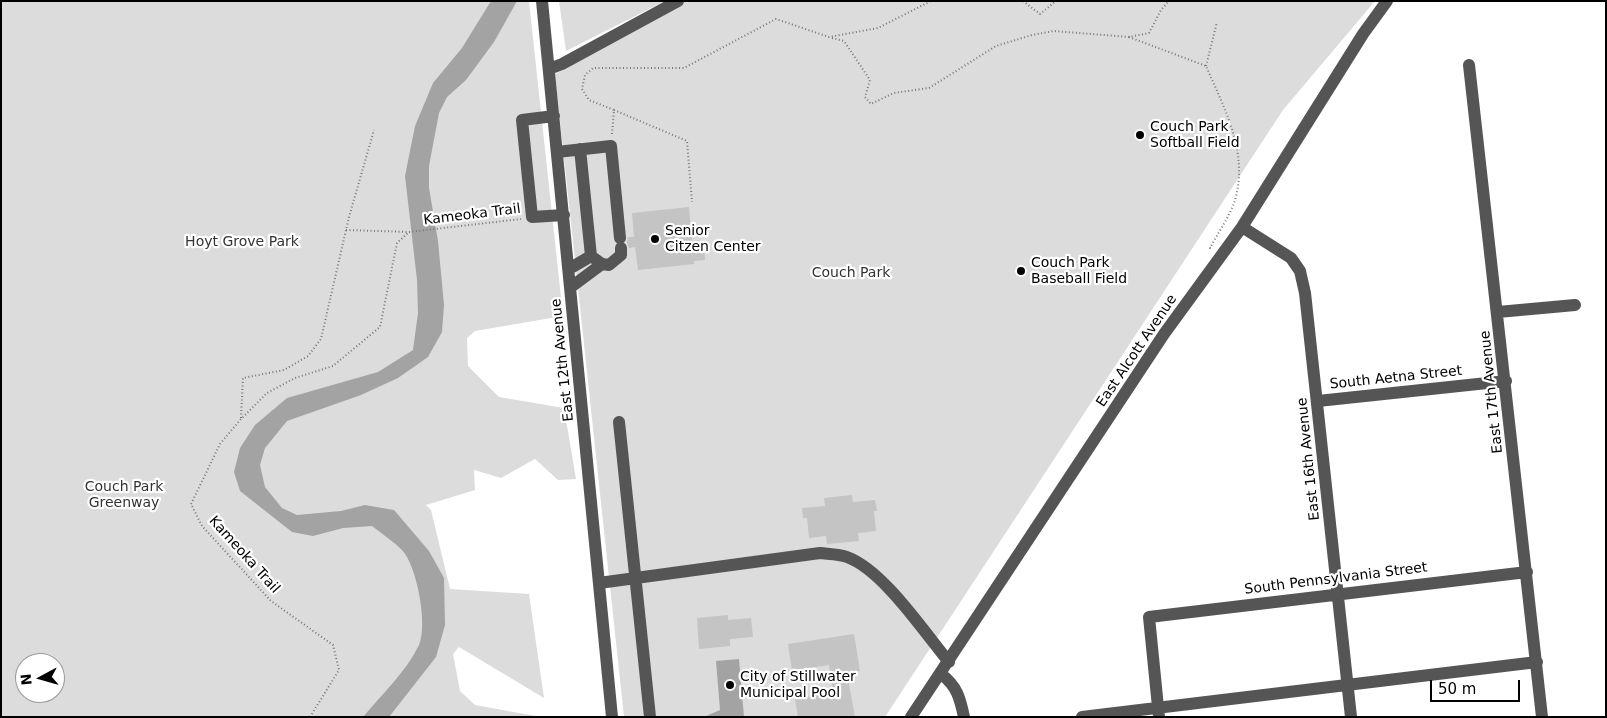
<!DOCTYPE html>
<style>
body{margin:0}
#map{position:relative;width:1607px;height:718px;overflow:hidden;background:#fff;font-family:"DejaVu Sans",sans-serif}
canvas{display:block}
.frame{position:absolute;inset:0;border:2px solid #000;pointer-events:none}
.north{position:absolute;left:15px;top:653px;width:50px;height:50px;box-sizing:border-box;background:#fff;border:1px solid #999;border-radius:50%;rotate:264deg;font-size:14px;font-weight:700;line-height:20px;text-align:center;color:#000}
.north::after{content:'';display:block;margin:auto;width:18px;height:22px;background:#000;clip-path:polygon(50% 0,100% 100%,50% 72%,0 100%)}
.scale{position:absolute;left:1430px;top:680px;width:90px;height:22px;box-sizing:border-box;border:2px solid #000;border-top:0;padding-left:6px;font-size:15px;line-height:18px;white-space:nowrap;color:#000;-webkit-text-stroke:4px #fff;paint-order:stroke}
</style>
<div id="map">
<canvas width="1607" height="718"></canvas>
<div class="frame"></div>
<div class="north">N</div>
<div class="scale">50 m</div>
</div>
<script>
const ctx = document.querySelector('canvas').getContext('2d');
ctx.lineJoin = 'round';
function fill(path, color) { ctx.fillStyle = color; ctx.fill(path, 'evenodd'); }
function strokePath(path, color, width, dash) { ctx.strokeStyle = color; ctx.lineWidth = width; ctx.lineCap = dash ? 'butt' : 'round'; ctx.setLineDash(dash || []); ctx.stroke(path); }
function label(font, color, halo, rows, align = 'center') {
  ctx.font = font + ' "DejaVu Sans",sans-serif'; ctx.lineWidth = 4.5; ctx.setLineDash([]); ctx.textBaseline = 'middle'; ctx.strokeStyle = halo; ctx.fillStyle = color; for (const [text, x, y, turn = 0] of rows) {
    ctx.save(); ctx.translate(x, y); ctx.rotate((+turn || 0) * Math.PI / 180); ctx.textAlign = isNaN(turn) ? turn : align; if (halo) ctx.strokeText(text, 0, 0); ctx.fillText(text, 0, 0); ctx.restore();
  }
}
fill(new Path2D(`
 M1,1h528l34,315 -88,15 -8,7 1,28 31,31 65,11 12,71 -18,1 -23,-21 -34,19 -27,-8 1,20 -49,15 5,5 19,79 79,5 15,104 -85,-51 -6,7 7,37 15,14 66,12h-540zM25,663h30v30h-30z
 M559,1h106l-99,50z
 M686,1h689l-92,109 -398,607h-261l-69,-643z`), '#dcdcdc');
fill(new Path2D(`
 M491,1h26l-23,41 -28,38 -19,17 -8,16 -10,53v22l9,53 6,64 -2,27 -14,25 -30,21 -37,17 -74,26 -22,27 -5,17 5,22 17,21 15,7 44,-4 24,-6 29,5 35,41 15,27 1,47 -9,32 -47,60h-26c19,-23 43,-45 56,-72 9,-20 -2,-79 -17,-95 -9,-9 -20,-16 -30,-24l-29,2 -30,8 -21,-4 -52,-41 -6,-19 6,-24 15,-23 32,-27 91,-26 35,-22 5,-37 -1,-33 -12,-104 10,-50 18,-43 29,-35z
 M739,659l5,58h-40l16,-7 -4,-49z`), '#a3a3a3');
fill(new Path2D(`
 M689,207l3,34 7,-1 1,6 4,-1 1,15 -11,1v3l-56,6 -3,-23 -6,1 -2,-6 1,-5h6l-2,-24z
 M852,495l1,7 22,-2 2,11h-3l2,20 -18,2 1,8 -32,3 -1,-8 -17,2 -2,-20h-4l-1,-10 23,-2 -1,-8z
 M728,615v5l23,-2 2,19 -23,2v7l-31,3 -2,-31z
 M854,634l6,37 -13,2 8,44h-57l-3,-18 38,-7 -4,-27 -37,6 -4,-27z`), '#c4c4c4');
strokePath(new Path2D(`
 M1023,1l17,13 16,-13
 M1129,37l77,29c18,42 43,86 29,134 -5,16 -17,33 -25,48l2,1
 M832,38l12,3 26,39 -5,17 6,7 23,-11 35,-5 67,-42 36,-11 22,-4 75,6 20,-4 12,-23 8,-9
 M1206,66l11,-44
 M614,110l73,31 5,61
 M612,134l2,-24 -25,-10 -7,-11 3,-14 8,-7h91l92,-49 53,18 49,-9 53,-27
 M346,230l63,2 112,-13
 M241,418l2,-40 41,-8 24,-14 13,-17 28,-122 25,-87
 M310,717l29,-47 -6,-25 -62,-44 -69,-75 -11,-22 29,-60 21,-25 26,-26 28,-15 38,-12 47,-39 17,-84 12,-11`), '#777', 2, [1, 2.5]);
strokePath(new Path2D(`
 M542,1l70,716
 M1469,65l73,652
 M549,69l13,-5 116,-63
 M554,116l-32,4 10,97 32,-2
 M580,149l11,107 11,8 7,1 12,-10v-7
 M557,152l54,-6 9,92
 M1242,227l49,31 9,13 5,22 46,424
 M569,269l22,-13
 M571,287l31,-23
 M1498,312l77,-7
 M1318,401l188,-20
 M619,422l31,295
 M599,583l221,-30c8,1 19,1 27,4 36,13 77,75 102,105
 M941,674c16,12 19,24 23,43
 M911,717l253,-383 78,-107 121,-193 24,-33
 M1082,717l455,-55
 M1159,717l-10,-100 378,-45`), '#555', 12);
for (const [x, y, r, color] of [
 [1140,135,5,"#000"],
 [655,239,5,"#000"],
 [1021,271,5,"#000"],
 [730,685,5,"#000"]
]) { const dot = new Path2D(); dot.arc(x, y, r, 0, 2 * Math.PI); ctx.fillStyle = color; ctx.fill(dot); strokePath(dot, '#fff', 2); }
label('14px', '#000', '#fff', [
 ["Couch Park",1150,127],
 ["Softball Field",1150,143],
 ["Senior",665,231],
 ["Citzen Center",665,247],
 ["Couch Park",1031,263],
 ["Baseball Field",1031,279],
 ["City of Stillwater",740,677],
 ["Municipal Pool",740,693]
], 'left');
label('14px', '#000', '#fff', [
 ["Kameoka Trail",472,215,-7],
 ["East Alcott Avenue",1137,351,-56],
 ["East 12th Avenue",563,360,-96],
 ["South Aetna Street",1396,378,-6],
 ["East 17th Avenue",1492,392,-96],
 ["East 16th Avenue",1309,459,-96],
 ["Kameoka Trail",244,555,48],
 ["South Pennsylvania Street",1336,579,-7]
]);
label('14px', '#333', '#fff', [
 ["Hoyt Grove Park",242,242],
 ["Couch Park",851,273],
 ["Couch Park",124,487],
 ["Greenway",124,503]
]);
</script>
